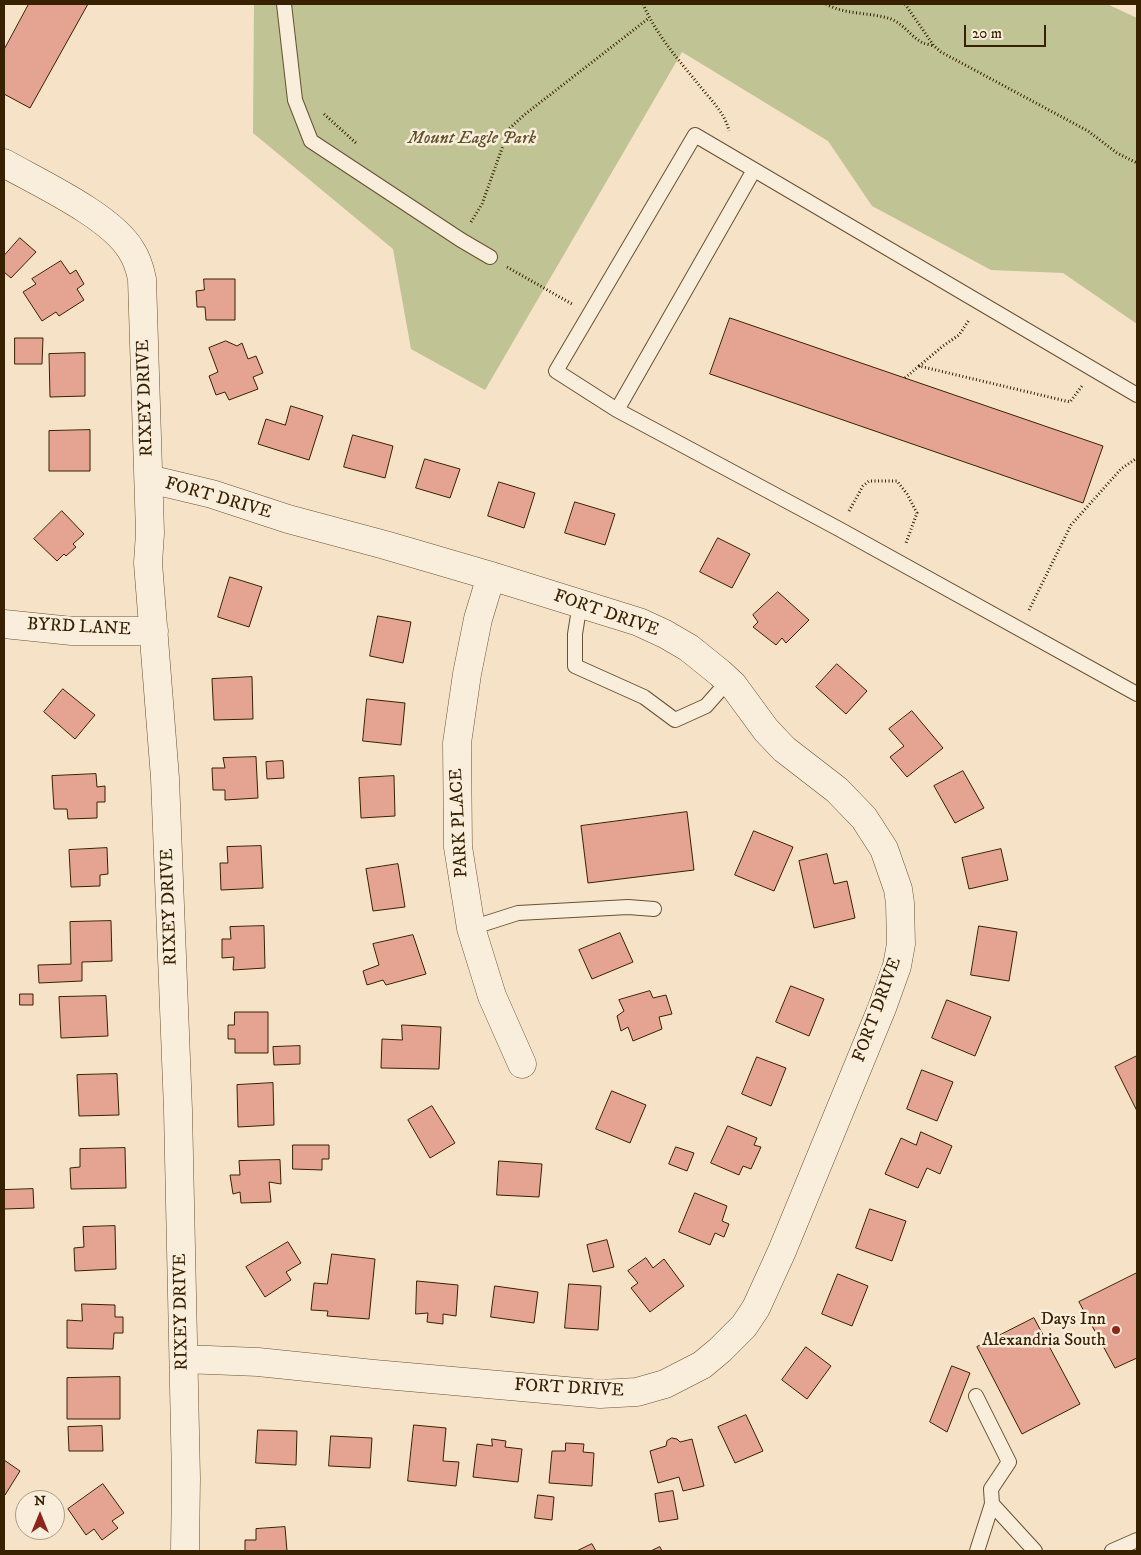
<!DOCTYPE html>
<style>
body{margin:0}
#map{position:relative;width:1141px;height:1555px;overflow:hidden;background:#f6e3c7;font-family:"IM FELL DW Pica",serif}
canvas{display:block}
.frame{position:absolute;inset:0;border:5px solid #372100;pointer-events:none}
.north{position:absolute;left:15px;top:1490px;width:50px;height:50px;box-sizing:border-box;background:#f9eddb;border:1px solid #ab9b83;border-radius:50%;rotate:0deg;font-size:14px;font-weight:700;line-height:20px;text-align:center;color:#372100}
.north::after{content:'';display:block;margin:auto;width:18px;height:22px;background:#8f2418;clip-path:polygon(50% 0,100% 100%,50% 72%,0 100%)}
.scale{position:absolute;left:964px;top:25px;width:82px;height:22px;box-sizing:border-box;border:2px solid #372100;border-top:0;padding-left:6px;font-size:15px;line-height:18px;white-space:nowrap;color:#372100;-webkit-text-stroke:4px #f9eddb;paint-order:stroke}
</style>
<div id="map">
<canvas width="1141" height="1555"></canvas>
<div class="frame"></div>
<div class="north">N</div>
<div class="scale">20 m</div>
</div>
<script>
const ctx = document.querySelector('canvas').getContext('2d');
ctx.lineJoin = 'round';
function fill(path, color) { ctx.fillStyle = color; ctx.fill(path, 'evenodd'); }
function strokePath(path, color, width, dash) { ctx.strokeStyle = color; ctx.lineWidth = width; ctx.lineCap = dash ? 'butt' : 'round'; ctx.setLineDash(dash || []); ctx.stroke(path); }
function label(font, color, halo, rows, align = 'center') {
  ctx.font = font + ' "IM FELL DW Pica",serif'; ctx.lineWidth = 5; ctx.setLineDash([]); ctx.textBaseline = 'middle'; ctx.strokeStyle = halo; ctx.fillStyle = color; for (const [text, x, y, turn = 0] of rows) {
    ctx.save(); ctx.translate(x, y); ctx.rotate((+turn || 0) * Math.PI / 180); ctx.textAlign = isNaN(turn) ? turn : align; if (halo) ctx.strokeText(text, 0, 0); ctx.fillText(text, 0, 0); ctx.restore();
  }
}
fill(new Path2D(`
 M254,4h853l30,14v306l-74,-51 -72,-3 -119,-64 -44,-65 -146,-89 -197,338 -74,-41 -18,-100 -140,-116z`), '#c0c393');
const building = new Path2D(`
 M29,4h59l-58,104 -26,-14v-44z
 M20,238l16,14 -25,26 -7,-6v-16z
 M61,261l9,13 6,-4 8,14 -7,5 7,11 -25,16 -3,-4 -14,9 -19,-29 13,-8 -4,-5z
 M204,279h31v41h-29l-1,-13h-8l-1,-16 8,-1z
 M730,318l373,128 -20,57 -373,-129z
 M15,338h28l-1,26h-27z
 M226,341l11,5 5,-3 6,16 8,-3 7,17 -10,4 5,12 -29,11 -4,-8 -9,3 -7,-19 9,-4 -9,-24z
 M85,353v43l-35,1 -1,-43z
 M291,406l32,10 -14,44 -51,-16 8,-25 19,6z
 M90,430v41h-41v-40z
 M353,435l40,11 -8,32 -41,-11z
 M425,459l35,10 -10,29 -34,-10z
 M499,482l36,11 -11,35 -36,-12z
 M575,502l40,12 -10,31 -40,-12z
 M62,511l22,23 -11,10 3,3 -10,9 -2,-2 -7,7 -23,-22z
 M718,538l32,16 -18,34 -32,-16z
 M230,577l32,10 -13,40 -31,-10z
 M778,592l31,28 -23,23 -4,-5 -6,7 -23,-18 5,-5 -5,-7z
 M378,616l33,6 -8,41 -33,-7z
 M837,664l30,27 -21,23 -30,-27z
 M252,677l1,42 -39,1 -2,-41z
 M63,689l32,26 -20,24 -31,-27z
 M367,699l38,4 -4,42 -38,-4z
 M912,711l31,37 -36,29 -17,-20 14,-11 -15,-17z
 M256,757l2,41 -33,2v-10h-12l-1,-22h13l-2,-10z
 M283,761l1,17 -17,1 -1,-17z
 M963,771l21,37 -29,15 -21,-37z
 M96,774l1,13 8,-1v16h-8v16l-29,1 -1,-10h-13l-2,-33z
 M394,776l1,40 -34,2 -2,-40z
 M687,812l7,58 -106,13 -7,-57z
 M754,831l39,16 -19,44 -39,-16z
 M261,846l2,42 -42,2 -1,-27h8l-1,-16z
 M107,848l1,26 -8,1v11l-29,1 -2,-37z
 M1001,849l7,31 -39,9 -7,-31z
 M827,854l7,30 13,-3 8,37 -41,10 -15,-67z
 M398,864l7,43 -32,4 -7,-42z
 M111,921l1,40 -30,1v19l-43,2 -1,-18 33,-1 -1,-42z
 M264,926l1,42 -32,2 1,-13 -12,1v-19h9l-1,-12z
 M979,926l38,6 -8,49 -38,-6z
 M620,933l13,29 -41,17 -13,-29z
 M413,935l13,39 -40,11 -3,-5 -16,5 -4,-14 16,-6 -6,-21z
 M791,986l33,13 -15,37 -33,-14z
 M650,991l3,7 13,-3 6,19 -13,3 3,12 -29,12 -5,-14 -7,4 -4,-15 7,-5 -5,-11z
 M20,994h13v11h-13z
 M106,996l2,40 -47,2 -2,-41z
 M947,1000l44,17 -16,39 -43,-18z
 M235,1012h33v41h-33v-14h-7v-14h6z
 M402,1025l39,2 -2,42 -58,-1 1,-29 20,1z
 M300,1046v18l-26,1 -1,-18z
 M1137,1056v55l-22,-44z
 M757,1057l29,11 -15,38 -29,-12z
 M922,1070l31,12 -16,39 -30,-12z
 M117,1074l2,41 -40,1 -2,-41z
 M273,1083l1,42 -36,2 -1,-42z
 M612,1091l34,14 -16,38 -34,-14z
 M432,1106l23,37 -25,15 -22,-38z
 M728,1126l29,12 -3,7 7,2 -10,22 -8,-3 -4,9 -28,-12z
 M921,1132l31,14 -12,28 -13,-6 -9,20 -33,-14 16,-36 15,7z
 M293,1145h36v14h-7v11l-29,-1z
 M676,1147l18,6 -7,18 -18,-7z
 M125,1148l1,40 -55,1 -1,-21 10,-1v-18z
 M280,1160l1,24 -12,-2 2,20 -30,1 -1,-11 -7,2 -3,-19h10l-1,-14z
 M499,1161l43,3 -3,33 -42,-2z
 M33,1189l1,19 -30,1v-19z
 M695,1193l32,13 -5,15 7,3 -5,13 -9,-4 -5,12 -31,-13z
 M870,1209l36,12 -14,40 -36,-13z
 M115,1226l1,43 -41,2 -1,-23 10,-1 -1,-20z
 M607,1240l7,27 -21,5 -6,-27z
 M288,1242l13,21 -15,9 5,8 -26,17 -19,-30z
 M332,1254l43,5 -6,60 -42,-3 1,-5 -17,-1 3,-27 13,1z
 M646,1258l7,10 11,-9 20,27 -34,26 -19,-24 7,-5 -10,-12z
 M1137,1273v85l-22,10 -36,-66z
 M838,1274l30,12 -16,40 -30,-12z
 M417,1281l41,4 -2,31 -13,-2v10l-16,-2 1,-9 -12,1z
 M569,1284l32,2 -3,44 -33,-2z
 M495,1286l43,6 -4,31 -43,-6z
 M82,1304l33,1v12h8v16h-9l-1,16 -46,-1v-28l15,1z
 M1034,1318l46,86 -58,30 -45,-87z
 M806,1347l25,19 -24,33 -25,-19z
 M952,1366l18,7 -23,59 -17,-10z
 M120,1377v42h-53v-41z
 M746,1415l17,36 -28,12 -17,-36z
 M414,1425l32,3 -3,33 16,1 -3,24 -48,-5z
 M102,1426l1,25h-34l-1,-24z
 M258,1430l39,1 -1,34 -40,-2z
 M331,1436l41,2 -2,30 -41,-2z
 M672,1438l5,1 3,3 12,-3 12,47 -21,5 -4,-14 -21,6 -8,-32 16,-5 1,-5z
 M492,1439l14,2 -1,6 17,2 -4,33 -45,-5 4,-33 15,2z
 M566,1443l18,1 -1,8 11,1 -2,33 -43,-3 3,-32h13z
 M4,1460l16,11 -15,24h-1z
 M103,1484l21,29 -12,8 6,7 -16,12 -8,-11 -8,6 -18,-26z
 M673,1491l5,28 -19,3 -4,-28z
 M538,1495l16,2 -2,23 -17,-2z
 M285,1527l2,24h-42v-11h11v-11z
 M592,1544l4,7h-19z
 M660,1547l2,4h-11z`);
fill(building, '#e5a492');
strokePath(building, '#372100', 1);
const service = new Path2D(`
 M284,4l11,96 16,41 150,99 29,17
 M1137,395l-442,-260 -139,236 61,39 222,119 298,165
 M617,410l137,-240
 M580,603l-5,31v32l69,31 31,23 31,-14 22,-25
 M471,928l47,-15 110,-6 26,2
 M976,1396l33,66 -18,27 1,15
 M977,1551l15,-47 43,47
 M1112,1551l25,-11`);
const minor = new Path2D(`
 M4,163c35,20 107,53 127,87 6,9 9,19 11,29l8,254 -2,30 17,215 13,332 8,368 -1,73
 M149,479l63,15 76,25 97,26 106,31 148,46 26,12 24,14 31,25 13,12 33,45 18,19 53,41 27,28 20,31 14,40 2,14 1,41 -4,22 -15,42 -100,243 -26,57 -12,18 -24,24 -18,15 -37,19 -28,8 -37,2 -226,-20 -116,-12 -74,-3
 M491,576l-13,43 -11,55 -10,69 1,104 13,81 21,68 30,68
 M4,624l68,7h82`);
strokePath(service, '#675232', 16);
strokePath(minor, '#675232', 29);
strokePath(new Path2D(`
 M643,4c12,28 32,52 52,76 12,16 30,32 34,51
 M826,4c19,11 44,8 65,15 13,5 20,18 32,24 3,1 8,2 11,3
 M905,4l29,42 7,6 147,79 29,22 20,10
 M324,114l32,29 1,2
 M471,222l11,-18 27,-75 15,-14 125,-97
 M507,267l65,37
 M919,366l24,-20 16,-11 10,-15
 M905,378l14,-12 151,36 12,-16
 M849,511l14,-25 6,-5h28l10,13 10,19 -11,30
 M1029,610l42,-85 50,-56 16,-11`), '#372100', 3, [1, 2.5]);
strokePath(service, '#f9eddb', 14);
strokePath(minor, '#f9eddb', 28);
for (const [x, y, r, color] of [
 [1116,1330,5,"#8f2418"]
]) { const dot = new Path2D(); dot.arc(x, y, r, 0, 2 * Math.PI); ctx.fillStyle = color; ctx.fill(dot); strokePath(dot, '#f9eddb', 2); }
label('italic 18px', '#60522c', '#f9eddb', [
 ["Mount Eagle Park",472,139]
]);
label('18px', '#372100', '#f9eddb', [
 ["RIXEY DRIVE",146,398,-92],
 ["FORT DRIVE",218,499,16],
 ["FORT DRIVE",606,614,19],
 ["BYRD LANE",79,628,3],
 ["PARK PLACE",460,823,-93],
 ["RIXEY DRIVE",170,907,-92],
 ["FORT DRIVE",878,1010,-70],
 ["RIXEY DRIVE",182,1312,-91],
 ["FORT DRIVE",569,1389,3]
]);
label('18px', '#372100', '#f9eddb', [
 ["Days Inn",1106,1320],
 ["Alexandria South",1106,1341]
], 'right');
</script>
